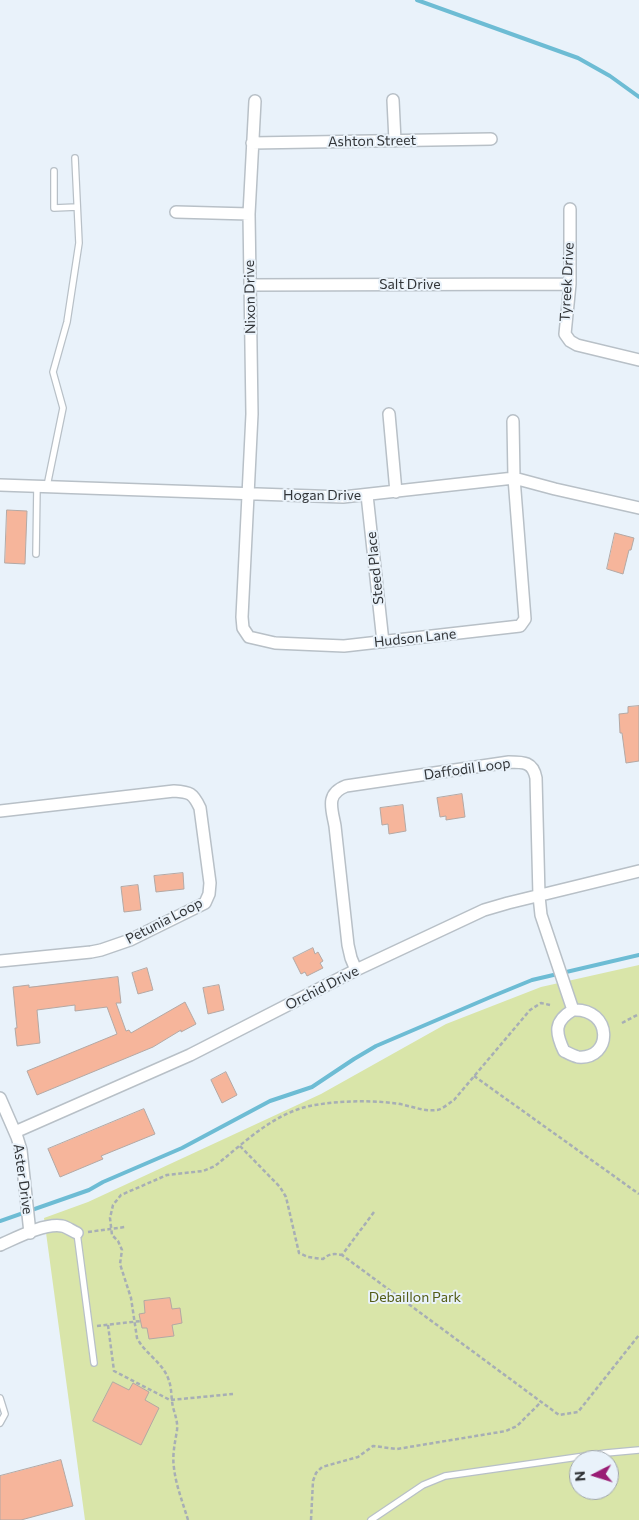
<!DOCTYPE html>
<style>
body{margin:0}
#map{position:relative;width:639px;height:1520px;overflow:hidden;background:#e9f2fa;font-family:Commissioner,sans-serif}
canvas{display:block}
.north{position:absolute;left:569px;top:1450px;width:50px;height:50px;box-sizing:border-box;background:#e9f2fa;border:1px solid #a0a6ac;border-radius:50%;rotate:265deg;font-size:14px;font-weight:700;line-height:20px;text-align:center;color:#323538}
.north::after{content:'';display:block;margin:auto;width:18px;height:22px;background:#991c74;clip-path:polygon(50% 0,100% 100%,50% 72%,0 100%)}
</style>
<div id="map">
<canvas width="639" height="1520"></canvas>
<div class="north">N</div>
</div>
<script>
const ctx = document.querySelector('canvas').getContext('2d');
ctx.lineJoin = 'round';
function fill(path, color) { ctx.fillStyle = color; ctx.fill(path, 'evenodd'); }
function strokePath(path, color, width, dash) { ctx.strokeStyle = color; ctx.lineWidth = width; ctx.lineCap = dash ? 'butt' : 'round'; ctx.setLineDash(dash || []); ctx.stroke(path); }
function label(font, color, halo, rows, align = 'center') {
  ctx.font = font + ' Commissioner,sans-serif'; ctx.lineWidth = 4; ctx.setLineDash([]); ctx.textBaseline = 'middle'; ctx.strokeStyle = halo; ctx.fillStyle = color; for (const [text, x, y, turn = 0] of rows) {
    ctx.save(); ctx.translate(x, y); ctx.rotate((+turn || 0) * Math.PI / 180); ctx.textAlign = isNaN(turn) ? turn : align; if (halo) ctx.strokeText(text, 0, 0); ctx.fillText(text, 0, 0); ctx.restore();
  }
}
fill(new Path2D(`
 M639,965v555h-554l-41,-302 44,-16 233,-108 125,-70 95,-37zM579,1460h30v30h-30z`), '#d9e5a9');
strokePath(new Path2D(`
 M417,0l161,58 32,18 29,21
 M0,1221l89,-31 14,-8 79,-34 88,-47 42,-14 42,-28 22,-13 117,-50 39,-16 107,-25`), '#6dbcd4', 4);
const building = new Path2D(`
 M7,510l20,1 -2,53 -20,-1z
 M615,533l19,5 -3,12h-2l-6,24 -16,-5z
 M639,706v55l-13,2 -4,-30h-2l-1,-19 9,-1v-6z
 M462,794l3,23 -19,3v-4l-6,1 -3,-19z
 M403,805l3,26 -17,3 -1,-10 -6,1 -2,-17z
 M183,873l1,16 -28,3 -2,-16z
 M138,885l3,25 -17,2 -3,-25z
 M313,948l2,6 3,-2 5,9 -3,2 3,5 -16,8 -2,-4 -4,2 -8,-16z
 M147,968l6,22 -15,4 -6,-21z
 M118,977l3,26h-5l10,28 3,-1 2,3 54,-31 11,22 -15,8v-2l-28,17 -116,48 -10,-24 90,-37 -10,-27 -32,4v-6l-38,5 3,33 -23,3 -2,-18h2l-4,-41 16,-2v2z
 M219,985l5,25 -16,4 -5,-26z
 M226,1072l11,23 -15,8 -11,-23z
 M144,1109l11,25 -54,22 2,3 -43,18 -12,-28z
 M170,1298l2,11 8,-1 2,15 -10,2 2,11 -25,3 -2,-11h-5l-3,-14 6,-1 -1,-12z
 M113,1382l16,8 4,-7 16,9 -4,8 14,8 -18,37 -48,-24z
 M61,1460l12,46 -52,14h-21v-44z`);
fill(building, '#f6b59b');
strokePath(building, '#b3a8a4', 1);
const service = new Path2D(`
 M54,171v37l23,-1
 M47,486l16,-78 -10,-36 14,-50 12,-79 -4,-85
 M36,554l1,-68
 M77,1233l17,130
 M0,1398l5,16 -5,9
 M371,1520l52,-35 22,-9 161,-23 33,-3`);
const minor = new Path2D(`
 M393,100l2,41
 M255,101l-6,113 3,200 -10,203 1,11 6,9 26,6 69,3 176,-20 5,-7 -11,-141 -1,-57
 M252,143l239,-4
 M570,209v75l-5,50 5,7 7,4 62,15
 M176,212l73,2
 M250,285l320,-1
 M389,414l7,78
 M0,485l343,12 171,-19 41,11 84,19
 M367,495l16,147
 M0,811l174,-20c16,1 19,2 26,17l10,75 -1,11 -4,9 -75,37 -29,10 -10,2 -91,9
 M356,970l-5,-12 -3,-13 -13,-119c-3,-17 -10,-32 11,-40l163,-24c15,0 24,0 27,16l3,118 2,19 32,95c-19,11 -18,22 -9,41 4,2 9,5 14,6 35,3 35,-49 -5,-47
 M0,1098l17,39 4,13 9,83
 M15,1132l175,-77 166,-85 128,-60 24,-7 131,-32
 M0,1245c16,-7 44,-22 62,-19 5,1 10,5 15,7`);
strokePath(service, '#b8c0c7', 8);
strokePath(minor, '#b8c0c7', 14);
strokePath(new Path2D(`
 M622,1023l17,-9
 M474,1076l165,118
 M240,1146l40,41 6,10 13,56 9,4 15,2c6,-5 10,-6 19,-4
 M374,1212l-32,43 217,160 19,-3 61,-77
 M88,1232l37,-5
 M108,1325l6,46 56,29 63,-6
 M97,1326l44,-5
 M188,1520c-5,-17 -12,-34 -14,-52 -2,-13 1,-25 3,-38 1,-8 -2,-15 -4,-23 -2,-8 -1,-18 -4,-26 -5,-18 -24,-27 -32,-43l-6,-40 -11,-34 2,-14 -4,-9 -6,-6 -2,-17 3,-13 8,-10 46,-20 36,-4 12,-5c30,-24 61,-55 100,-61 25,-4 52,-5 77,-2 15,1 30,9 45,7 6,-1 12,-7 17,-10l76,-90 11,-7 9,2
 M311,1520l2,-39 3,-8 6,-6 36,-10 15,-11 24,3 109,-18 11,-5 24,-24`), '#a7aeb5', 2.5, [4, 2.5]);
strokePath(service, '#fff', 5.5);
strokePath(minor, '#fff', 11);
label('14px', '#323538', '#e9f2fa', [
 ["Ashton Street",372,141,-1],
 ["Tyreek Drive",567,282,-87],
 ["Salt Drive",410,284],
 ["Nixon Drive",250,297,-91],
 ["Hogan Drive",322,495],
 ["Steed Place",375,568,-96],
 ["Hudson Lane",415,638,-6],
 ["Daffodil Loop",467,769,-8],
 ["Petunia Loop",164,921,-27],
 ["Orchid Drive",322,988,-27],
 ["Aster Drive",23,1179,82]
]);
label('14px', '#535c16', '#e9f2fa', [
 ["Debaillon Park",415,1297]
]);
</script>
